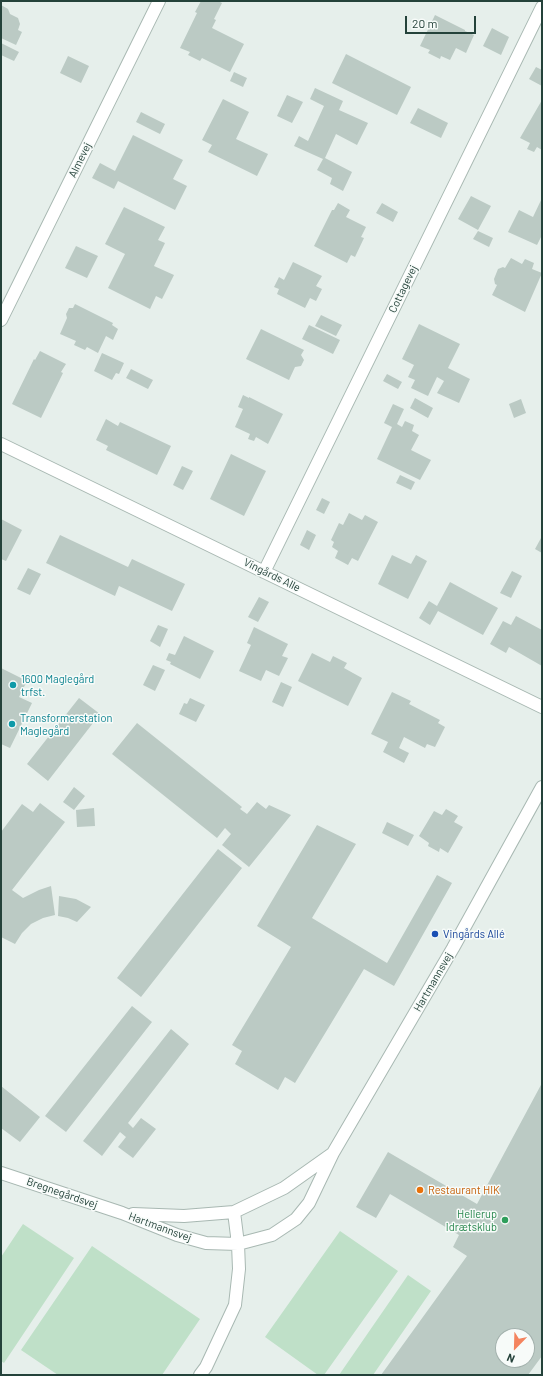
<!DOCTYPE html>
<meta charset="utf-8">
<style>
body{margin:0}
#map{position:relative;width:543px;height:1376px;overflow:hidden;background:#e6efeb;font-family:Barlow,sans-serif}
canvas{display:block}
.frame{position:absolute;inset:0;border:2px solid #24423a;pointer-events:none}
.north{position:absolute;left:495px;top:1328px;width:40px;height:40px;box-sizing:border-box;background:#f7fbf9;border:1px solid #a3b1ad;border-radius:50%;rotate:203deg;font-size:11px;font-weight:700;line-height:16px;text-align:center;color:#24423a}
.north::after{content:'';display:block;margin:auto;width:14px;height:18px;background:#f4845f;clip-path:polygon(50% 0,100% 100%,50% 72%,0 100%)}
.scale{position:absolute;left:405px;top:16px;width:71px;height:18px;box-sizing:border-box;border:2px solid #24423a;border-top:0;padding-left:5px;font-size:12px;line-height:14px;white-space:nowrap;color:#24423a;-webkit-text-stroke:3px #f7fbf9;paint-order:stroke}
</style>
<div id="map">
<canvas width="543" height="1376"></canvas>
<div class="frame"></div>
<div class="north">N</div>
<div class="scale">20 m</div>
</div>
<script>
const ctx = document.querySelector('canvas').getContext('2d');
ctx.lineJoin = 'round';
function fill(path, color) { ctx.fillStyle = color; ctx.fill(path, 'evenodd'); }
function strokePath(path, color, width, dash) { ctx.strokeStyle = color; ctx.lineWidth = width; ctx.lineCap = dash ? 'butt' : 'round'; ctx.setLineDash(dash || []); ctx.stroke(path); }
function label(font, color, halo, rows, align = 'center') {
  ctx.font = font + ' Barlow,sans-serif'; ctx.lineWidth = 3; ctx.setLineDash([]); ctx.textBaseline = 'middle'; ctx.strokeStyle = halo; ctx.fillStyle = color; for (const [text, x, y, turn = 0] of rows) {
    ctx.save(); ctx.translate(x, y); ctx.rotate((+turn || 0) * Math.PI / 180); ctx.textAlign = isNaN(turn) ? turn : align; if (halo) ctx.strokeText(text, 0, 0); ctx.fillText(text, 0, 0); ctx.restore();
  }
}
fill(new Path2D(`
 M23,1224l51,34 -70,105 -3,-2v-104z
 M340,1231l58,40 -74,104h-6l-53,-38z
 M92,1246l108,73 -38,56h-104l-37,-25z
 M408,1275l23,16 -58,84h-34z`), '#bfe0c8');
fill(new Path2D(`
 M201,1h17l4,2 -8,16 2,1 -4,8 32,16 -14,28 -28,-14 -2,3 -12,-6 2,-3 -10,-4 17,-35 -2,-1z
 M1,5l7,4 2,5 8,4 2,6 -2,6 4,2 -6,13 -15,-7z
 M435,15l30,15v1l9,4 -8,18 -10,-5 -6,12 -9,-4 -1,3 -12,-6 2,-3 -10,-4z
 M492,28l17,9 -8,18 -18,-9z
 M1,43l18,9 -5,9 -13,-6z
 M346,54l65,33 -14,28 -65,-32z
 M68,56l21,10 -8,17 -21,-10z
 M536,67l6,3v16l-13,-7z
 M234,72l13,6 -4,9 -13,-6z
 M315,88l28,13 -4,9 29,13 -11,22 -21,-11 -11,24 27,14 -9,19 -13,-7 2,-6 -15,-8 6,-11 -29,-13 5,-10 9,5 16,-35 -14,-7z
 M287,95l16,7 -11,21 -15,-7z
 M223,99l26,13 -13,27 32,15 -11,22 -49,-24 4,-7 -10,-5z
 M542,100v50l-5,-3 -3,5 -7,-3 3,-6 -10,-5z
 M418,108l30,15 -7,15 -31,-15z
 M141,112l24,12 -5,10 -24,-12z
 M133,135l50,25 -10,19 14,7 -12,24 -57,-29 -4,8 -22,-11 8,-15 15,8z
 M471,196l20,10 -13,24 -20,-11z
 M542,198v37l-5,10 -29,-13 11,-22 14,7z
 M338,203l12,7 -4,7 20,10 -5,10 3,1 -9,19 -4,-2 -4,8 -33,-17 18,-36h2z
 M382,203l16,9 -5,10 -17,-9z
 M124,207l41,20 -7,13 7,3 -11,23 20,9 -12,24 -6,-3 -6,13 -42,-21 17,-34 -20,-10z
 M478,231l15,7 -4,9 -16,-8z
 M76,246l22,10 -11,22 -22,-10z
 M511,258l11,6 3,-5 9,4 -2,6 10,4 -17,39 -33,-17 5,-10 -2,-1 -1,-5 4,-10 5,-2 2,1z
 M293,262l29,14 -6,10 6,3 -6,12 -6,-3 -5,10 -28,-14 2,-5 -5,-2 5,-10 5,3z
 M75,304l38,19 -1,2 6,4 -5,11 -7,-4 -8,17 -11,-6 -2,3 -11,-5 2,-4 -16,-7 7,-16 -1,-4 3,-6h4z
 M321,315l21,10 -6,11 -21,-10z
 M419,324l41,20 -12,24 22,11 -11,24 -22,-10 7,-12 -7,-4 -9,19 -17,-8 4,-8 -7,-3 6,-12 -12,-6z
 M309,325l31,15 -7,14 -31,-15z
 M261,329l43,21 -3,5 3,5 -3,6 -6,1 -6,13 -43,-21z
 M40,351l26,13 -5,8 2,1 -22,45 -29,-14 22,-45 1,1z
 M102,353l22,10 -5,11 -3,-1 -4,7 -18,-9z
 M131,369l22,11 -5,9 -22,-11z
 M387,374l15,8 -4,7 -15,-8z
 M243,395l6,3v-1l34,17 -15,30 -12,-7 -2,4 -6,-2 2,-5 -15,-7 8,-18 -5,-2z
 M415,398l18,10 -5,10 -18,-10z
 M521,399l5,14 -12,5 -5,-14z
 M393,404l11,5 -7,15 5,3 3,-6 9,4 -2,6 7,4 -8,15 20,10 -11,20 -43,-21 15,-32 -8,-4z
 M106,419l12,7 2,-4 51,24 -14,29 -51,-25 2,-4 -12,-6z
 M231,454l35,17 -22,45 -34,-17z
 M182,466l11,5 -10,19 -10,-5z
 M400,475l15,7 -4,8 -15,-7z
 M322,498l8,4 -6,12 -8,-4z
 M349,513l13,7 3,-5 13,7 -20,39 -6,-3 -4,7 -13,-7 3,-7 -6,-4 2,-5 -3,-2 8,-17 4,2z
 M1,519l21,11 -16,31 -5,-2z
 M307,530l9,5 -7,15 -9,-5z
 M60,535l68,32 4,-8 53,25 -13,27 -53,-25 -4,10 -69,-33z
 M541,538l1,1v14l-7,-4z
 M392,555l19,9 5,-9 11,6 -19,38 -30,-15z
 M28,568l13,6 -11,21 -13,-6z
 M512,571l10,5 -11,22 -11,-5z
 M450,582l48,26 -15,27 -45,-24 -8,14 -11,-7 10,-17 8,5z
 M259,597l10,5 -11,20 -10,-5z
 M516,616l26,14v36l-33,-19 -3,6 -16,-9 13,-23 8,4z
 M158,625l10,4 -8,18 -10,-6z
 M254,627l34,17 -6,12 6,2 -9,18 -13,-6 -5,11 -22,-10 12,-26 -4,-2z
 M184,636l30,15 -14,28 -30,-15 1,-2 -5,-2 3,-7 6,2z
 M312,653l18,9 3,-6 14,7 -3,5 18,10 -14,28 -50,-25z
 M153,665l12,5 -10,21 -12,-6z
 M1,668l26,13 -8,16 13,6 -22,45 -9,-4z
 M281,682l11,5 -9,20 -11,-5z
 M392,692l19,9 -2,3 31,16 -2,3 7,4 -10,20 -8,-3 -2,4 -21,-11 -5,11 10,5 -5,10 -21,-11 5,-10 -17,-8z
 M79,698l21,16 -52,67 -21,-17z
 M190,698l15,7 -9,17 -17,-8 5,-11 3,1z
 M137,723l105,84 -2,2 7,5 10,-12 9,7 3,-4 22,10 -42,52 -27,-22 9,-11 -6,-6 -8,10 -105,-84z
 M74,787l11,9 -11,14 -11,-8z
 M40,803l25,19 -53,68 11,8 16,-8 12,-4 4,29 -12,3 -12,6 -9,9 -7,11 -14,-7v-105l21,-28 11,8z
 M94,808l1,18 -18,1 -1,-17z
 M446,809l12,7 -4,6 9,5 -15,26 -8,-5 -1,4 -11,-6 1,-3 -10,-7 15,-25 8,4z
 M387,822l27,13 -6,11 -26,-13z
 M317,825l39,19 -44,74 75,45 50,-88 15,8 -58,103 -30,-17 -69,114 -10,-6 -7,13 -43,-26 7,-13 -10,-6 59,-98 -34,-21z
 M218,849l24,19 -101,129 -24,-19z
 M59,896l17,3 15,8 -14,15 -9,-4 -10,-2z
 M132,1006l20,16 -86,110 -21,-16z
 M171,1029l18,15 -61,79 5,5 8,-10 15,11 -23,29 -15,-11 8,-10 -6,-5 -18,24 -19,-15z
 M542,1083v273l-14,19h-147l86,-119 -14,-9 6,-12 -69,-41 -14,24 -20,-11 32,-55 89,52zM503,1336h24v24h-24z
 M1,1086l39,31 -20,25 -19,-14z`), '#bbcac4');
const minor = new Path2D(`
 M1,320l158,-319
 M1,444l541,263
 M264,572l278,-565
 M1,1173l121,40 55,22 29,8 32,1 34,-9 24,-16 13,-16 24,-50 120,-205 89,-161
 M133,1214l51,2 50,-4 50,-24 48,-34
 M200,1375l6,-8 29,-62 4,-36 -1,-25 -4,-32`);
strokePath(minor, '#a8b8b2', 14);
strokePath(minor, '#fff', 12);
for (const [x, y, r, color] of [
 [13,685,4,"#0f9aa8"],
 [12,724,4,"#0f9aa8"],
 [435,934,4,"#1a4fb4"],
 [420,1190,4,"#e8710a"],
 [505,1220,4,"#2e9e5b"]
]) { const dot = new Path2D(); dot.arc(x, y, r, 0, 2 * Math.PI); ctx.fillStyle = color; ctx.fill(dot); strokePath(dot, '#f7fbf9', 1.5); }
label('11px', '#24423a', '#f7fbf9', [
 ["Almevej",80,160,-64],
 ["Cottagevej",403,289,-64],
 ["Vingårds Alle",272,575,26],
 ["Hartmannsvej",433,982,-60],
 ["Bregnegårdsvej",62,1193,19],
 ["Hartmannsvej",160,1227,20]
]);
label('11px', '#0d838f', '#f7fbf9', [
 ["1600 Maglegård",21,679],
 ["trfst.",21,692],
 ["Transformerstation",20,718],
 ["Maglegård",20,731]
], 'left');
label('11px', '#164399', '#f7fbf9', [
 ["Vingårds Allé",443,934]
], 'left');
label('11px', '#c56008', '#f7fbf9', [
 ["Restaurant HIK",428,1190]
], 'left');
label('11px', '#27864d', '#f7fbf9', [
 ["Hellerup",497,1214],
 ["Idrætsklub",497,1227]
], 'right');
</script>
